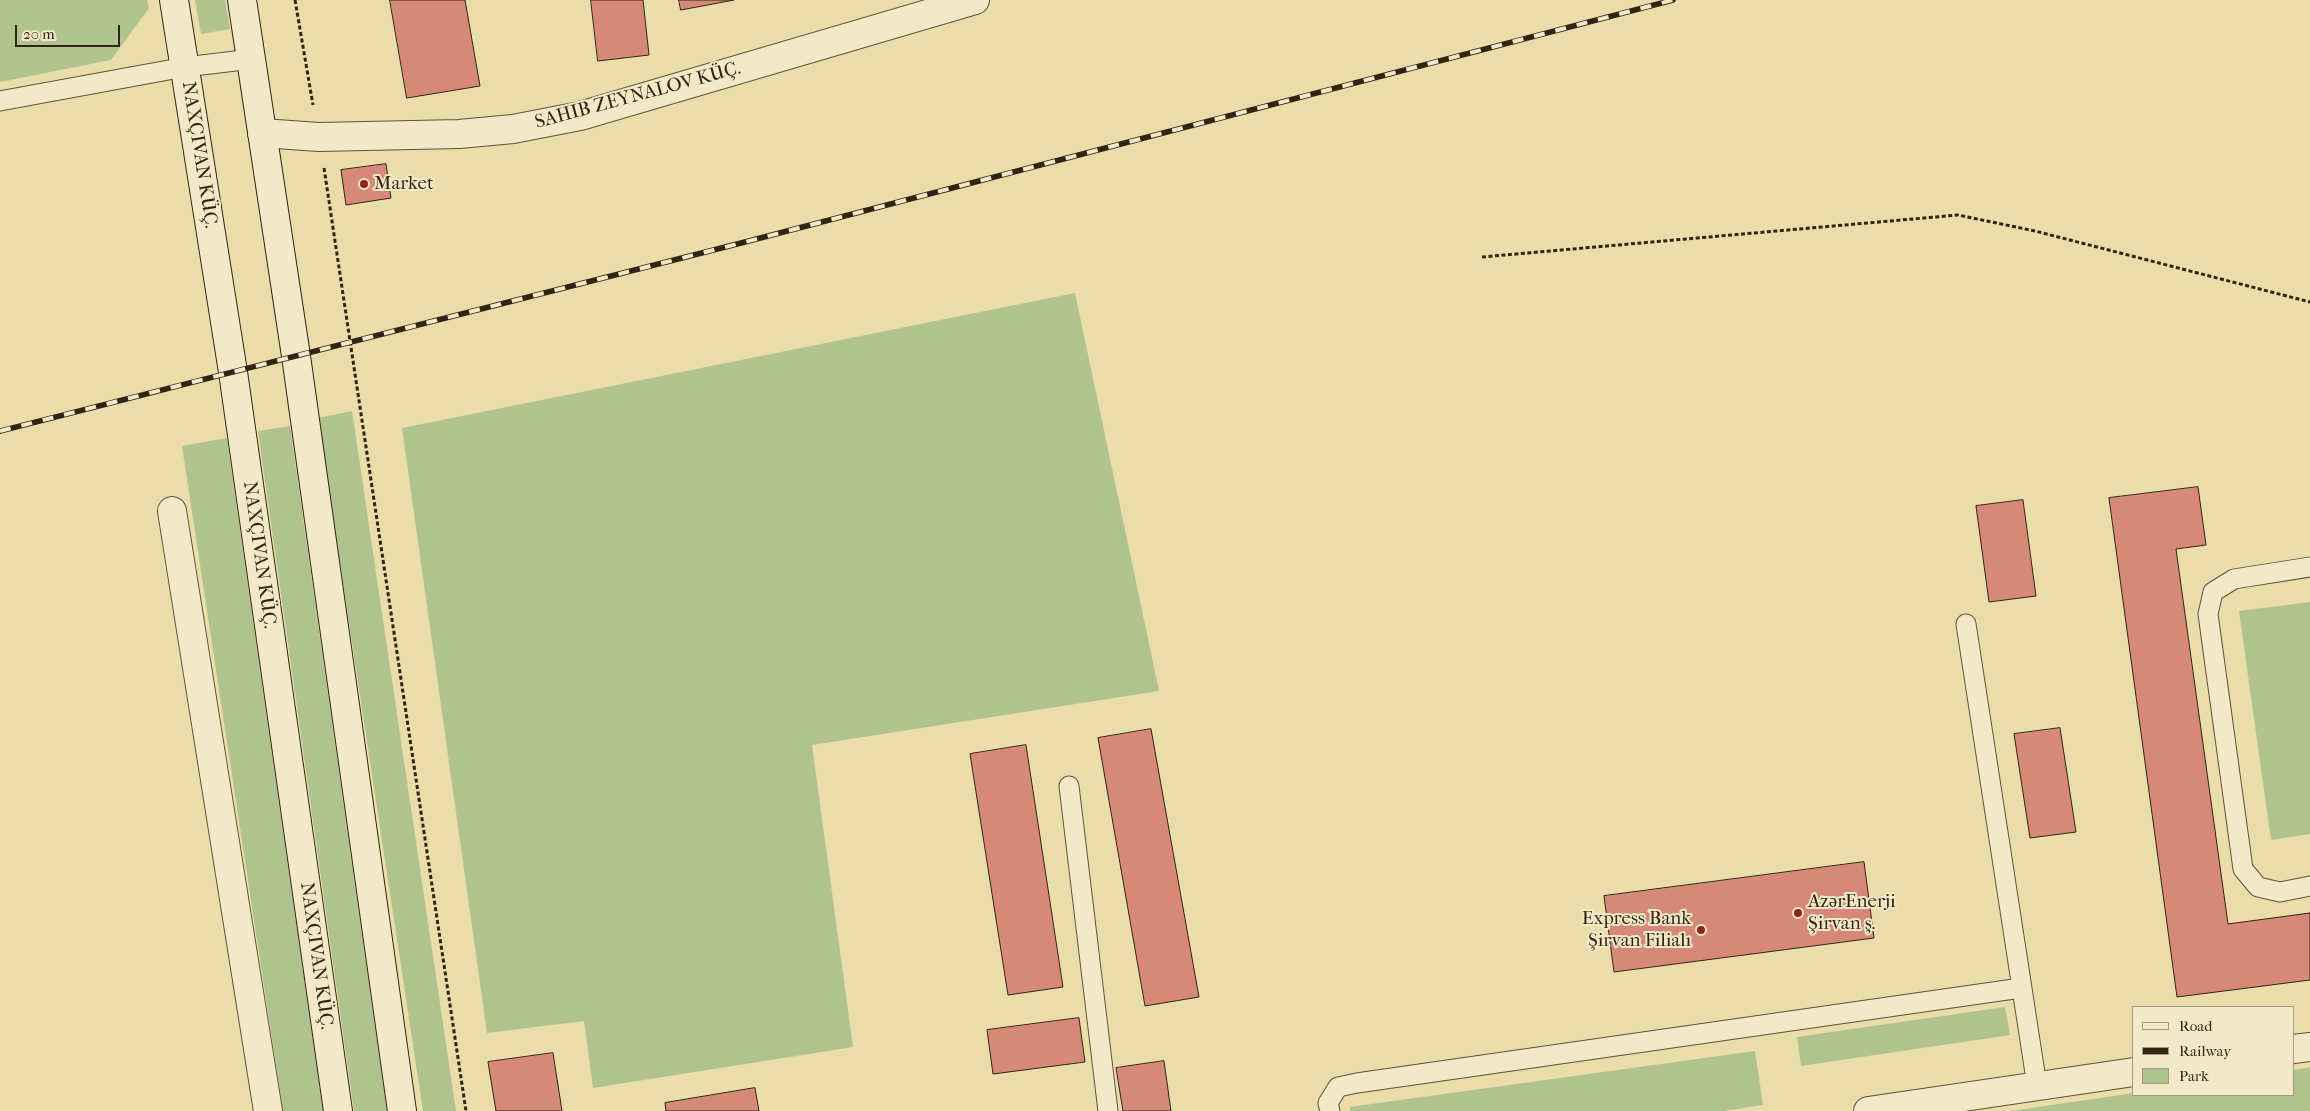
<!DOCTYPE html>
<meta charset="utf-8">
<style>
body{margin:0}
#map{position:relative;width:2310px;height:1111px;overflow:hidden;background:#eadda9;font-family:"IM FELL French Canon",serif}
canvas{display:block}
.legend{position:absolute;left:2132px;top:1006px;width:162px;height:90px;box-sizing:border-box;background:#f1e9c7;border:1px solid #a59a80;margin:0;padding:6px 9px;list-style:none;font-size:15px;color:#322415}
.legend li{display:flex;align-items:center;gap:10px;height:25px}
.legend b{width:25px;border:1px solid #a59a80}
.scale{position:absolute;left:15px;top:25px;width:105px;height:22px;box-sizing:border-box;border:2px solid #322415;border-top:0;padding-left:6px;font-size:15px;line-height:18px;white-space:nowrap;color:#322415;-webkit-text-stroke:4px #f1e9c7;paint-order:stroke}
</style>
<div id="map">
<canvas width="2310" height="1111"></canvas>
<ul class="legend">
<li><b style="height:6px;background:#f1e9c7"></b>Road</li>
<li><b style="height:6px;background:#322415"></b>Railway</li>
<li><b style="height:14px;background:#b0c28d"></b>Park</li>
</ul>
<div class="scale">20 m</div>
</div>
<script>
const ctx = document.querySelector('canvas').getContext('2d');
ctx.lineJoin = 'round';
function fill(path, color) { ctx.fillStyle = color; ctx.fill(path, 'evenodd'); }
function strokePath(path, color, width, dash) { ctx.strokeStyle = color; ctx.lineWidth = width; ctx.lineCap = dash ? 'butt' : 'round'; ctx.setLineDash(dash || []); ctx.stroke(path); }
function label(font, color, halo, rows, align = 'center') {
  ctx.font = font + ' "IM FELL French Canon",serif'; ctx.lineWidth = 4; ctx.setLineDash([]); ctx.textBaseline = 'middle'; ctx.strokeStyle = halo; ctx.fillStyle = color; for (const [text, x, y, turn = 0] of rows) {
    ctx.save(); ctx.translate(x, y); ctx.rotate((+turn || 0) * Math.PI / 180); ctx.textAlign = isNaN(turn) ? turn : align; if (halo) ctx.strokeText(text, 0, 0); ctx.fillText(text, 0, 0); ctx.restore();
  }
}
fill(new Path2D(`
 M0,0h147l2,8 -38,52 -111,22z
 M195,0h30l5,29 -29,5z
 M1075,293l84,398 -347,54 41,302 -260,41 -9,-67 -97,12 -85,-605z
 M352,411l104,700h-33l-105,-693z
 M290,426l97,685h-33l-96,-680z
 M227,438l96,673h-40l-101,-665z
 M2310,602v232l-39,6 -32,-229z
 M2005,1007l5,28 -209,31 -4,-29z
 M1755,1051l8,54 -40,6h-373v-4z
 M2310,1067v44h-299l123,-18 160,2v-25z`), '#b0c28d');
const building = new Path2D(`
 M390,0h75l15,86 -73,12z
 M591,0h52l6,55 -51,6z
 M679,0h55l-53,10z
 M386,164l5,34 -45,7 -5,-35z
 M2198,487l8,58 -30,4 52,375 82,-11v67l-133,17 -68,-499z
 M2023,500l13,96 -47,6 -13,-96z
 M2060,728l16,104 -46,6 -16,-104z
 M1151,729l48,268 -54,9 -47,-268z
 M1026,745l37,242 -55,8 -38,-241z
 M1864,862l10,76 -260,34 -10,-76z
 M1079,1018l6,44 -92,12 -6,-44z
 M553,1053l9,58h-66l-8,-49z
 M1164,1061l7,50h-48l-7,-43z
 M755,1088l4,23h-93l-1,-8z`);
fill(building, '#d68979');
strokePath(building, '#322415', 1);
const service = new Path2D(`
 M0,101l185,-34 67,-8
 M2310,567l-76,12 -21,13 -5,22 35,255 15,18 22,5 30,-6
 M1966,624l71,462
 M1069,786l39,325
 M1330,1111l-2,-8 10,-16 19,-4 664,-95`);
const minor = new Path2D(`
 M262,133l57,4 140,-3 54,-5 67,-13 395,-116
 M172,511l96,600
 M2294,1049l16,-2
 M1868,1111l266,-39`);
const secondary = new Path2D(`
 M174,0l59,372 105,739
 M242,0l54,356 106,755`);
strokePath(service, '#60523a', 21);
strokePath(minor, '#60523a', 30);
strokePath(secondary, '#322415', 30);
strokePath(new Path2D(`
 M295,0l18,105
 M324,168l142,943
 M1482,257l476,-42 77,16 275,71`), '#322415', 3, [4, 2.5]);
strokePath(service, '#f1e9c7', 19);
strokePath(minor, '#f1e9c7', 28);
strokePath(secondary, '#f1e9c7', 28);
const rail = new Path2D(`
 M0,431l745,-189 928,-242`);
strokePath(rail, '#322415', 5.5);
strokePath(rail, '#f1e9c7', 4, [11]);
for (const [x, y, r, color] of [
 [364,184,5,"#8f2418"],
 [1798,913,5,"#8f2418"],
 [1701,930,5,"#8f2418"]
]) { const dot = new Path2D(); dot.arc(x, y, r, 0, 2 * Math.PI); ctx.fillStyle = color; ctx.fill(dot); strokePath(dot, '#f1e9c7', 2); }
label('19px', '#322415', '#f1e9c7', [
 ["SAHIB ZEYNALOV KÜÇ.",638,96,-15],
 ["NAXÇIVAN KÜÇ.",199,155,81],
 ["NAXÇIVAN KÜÇ.",259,555,82],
 ["NAXÇIVAN KÜÇ.",316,956,82]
]);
label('19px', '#322415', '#f1e9c7', [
 ["Market",374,184],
 ["AzərEnerji",1808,902],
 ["Şirvan ş.",1808,924],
 ["Express Bank",1691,919,"right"],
 ["Şirvan Filialı",1691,941,"right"]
], 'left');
</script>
